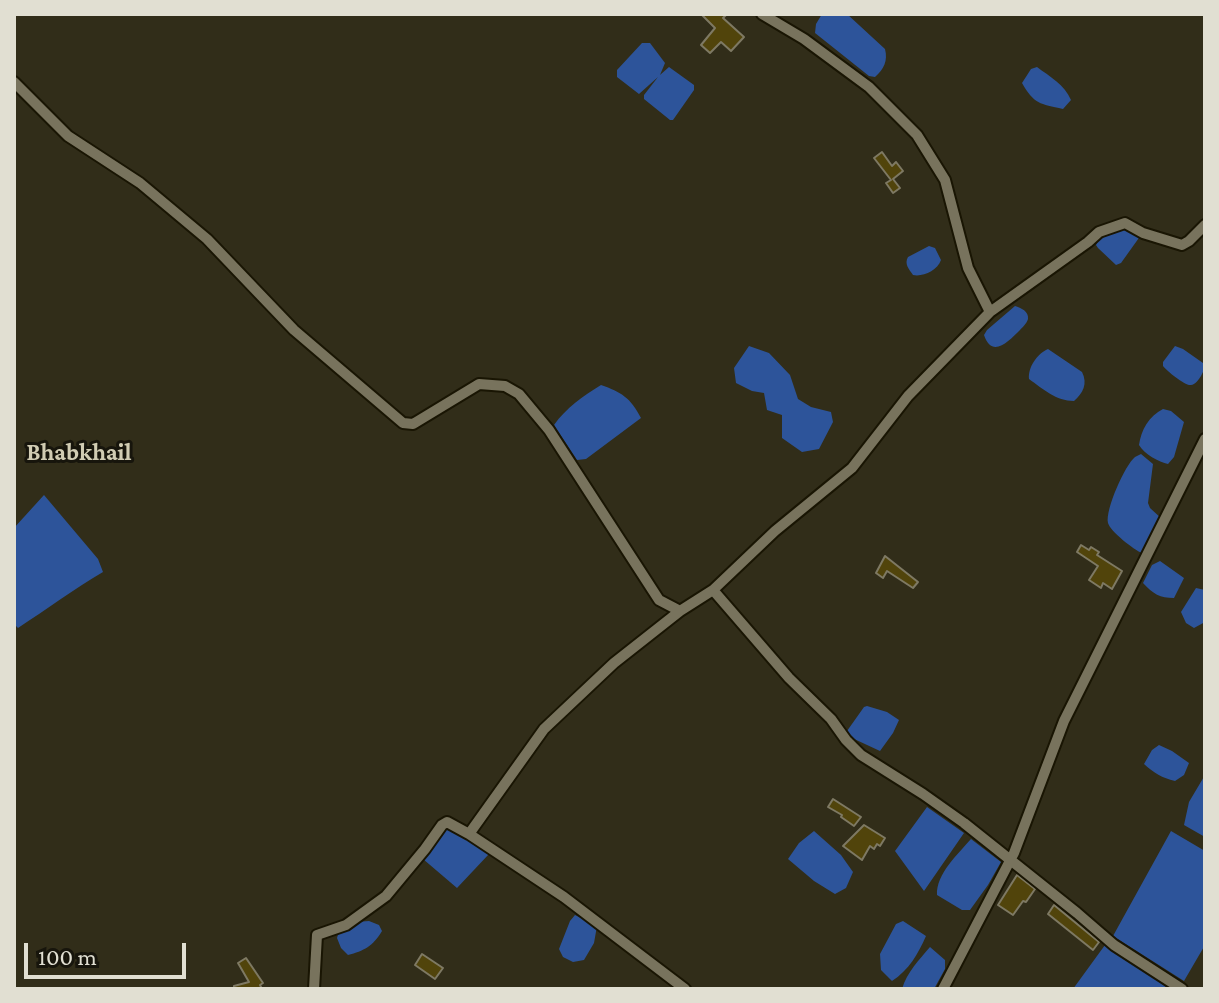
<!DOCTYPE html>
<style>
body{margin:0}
#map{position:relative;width:1219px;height:1003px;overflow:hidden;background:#312d19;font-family:"Crimson Pro",serif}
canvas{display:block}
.frame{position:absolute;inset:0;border:16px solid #e1dfd2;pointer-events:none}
.scale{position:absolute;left:24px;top:943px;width:162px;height:36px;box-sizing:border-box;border:4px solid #e1dfd2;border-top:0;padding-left:10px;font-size:24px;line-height:28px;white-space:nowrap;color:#e1dfd2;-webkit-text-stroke:6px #17150c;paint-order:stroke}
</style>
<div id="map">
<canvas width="1219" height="1003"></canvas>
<div class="frame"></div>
<div class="scale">100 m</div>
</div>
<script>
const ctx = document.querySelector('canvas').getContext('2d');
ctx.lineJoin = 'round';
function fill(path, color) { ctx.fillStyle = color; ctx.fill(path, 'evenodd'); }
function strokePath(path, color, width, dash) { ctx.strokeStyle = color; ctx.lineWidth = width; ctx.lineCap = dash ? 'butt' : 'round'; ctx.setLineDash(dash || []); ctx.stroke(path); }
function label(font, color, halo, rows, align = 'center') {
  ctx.font = font + ' "Crimson Pro",serif'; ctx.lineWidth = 6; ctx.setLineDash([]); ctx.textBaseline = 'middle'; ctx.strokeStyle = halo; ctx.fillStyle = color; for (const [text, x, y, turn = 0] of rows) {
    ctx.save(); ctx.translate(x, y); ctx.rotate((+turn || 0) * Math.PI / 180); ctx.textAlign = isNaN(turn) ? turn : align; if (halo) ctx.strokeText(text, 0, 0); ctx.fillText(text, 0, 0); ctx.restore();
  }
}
fill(new Path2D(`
 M822,14h25l38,35c3,12 -1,20 -10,28l-6,-1 -54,-43 1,-9z
 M642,43h8l15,20 -5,12 9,-8 25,18v5l-21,30h-3l-26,-21v-4l14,-18 -19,17 -22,-17v-7z
 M1037,67c12,9 28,18 34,33l-8,9c-23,-5 -29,-5 -41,-26l9,-14z
 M1127,226l14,9 -20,28 -5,2 -18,-17 -2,-3 2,-4 21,-14z
 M929,246l6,2 6,12c-4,11 -18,17 -28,15 -4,-6 -9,-11 -5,-18z
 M1015,306c6,2 14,5 13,13 -1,4 -6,9 -8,11 -11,11 -28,29 -36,5l3,-5z
 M749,346l20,7 21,22 8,24 13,8 20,5 2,10 -14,27 -17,3 -20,-14v-23l-15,-5 -3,-17 -12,-2 -16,-8 -2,-15z
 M1175,346l8,3 20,14c1,8 2,5 -2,13 -2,3 -6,9 -10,9 -6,1 -24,-14 -28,-19v-4z
 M1048,349l34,23c6,12 1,21 -8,29 -18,0 -31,-12 -45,-22 -1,-12 8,-25 19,-30z
 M601,385c20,7 30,13 40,33l-55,41 -9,1 -23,-35c12,-17 29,-29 47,-40z
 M1163,409l8,2 13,11 -10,35 -6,7c-9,-2 -24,-10 -29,-19 2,-15 10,-29 24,-36z
 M1141,454l12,10 -5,39 2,5 12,11 -17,33 -3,1c-8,-3 -32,-22 -34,-30 -3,-13 17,-58 27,-66 2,-1 4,-2 6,-3z
 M44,495l54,64 5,13c-29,17 -56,37 -85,56l-4,-4v-96z
 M1160,561l24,17 -10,20c-14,0 -21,-4 -31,-15l9,-18z
 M1196,588l9,2v32l-11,6 -8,-5 -5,-11z
 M867,706l20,6 12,8 -6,13 -13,18 -28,-13 -5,-7 17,-24z
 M1159,745l13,6 17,12 -5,12 -9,6c-13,-3 -21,-8 -31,-17l8,-14z
 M1205,775v62l-21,-12 5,-23z
 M927,807l37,26 -40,58 -29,-40z
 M446,824l43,30 -32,34 -34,-29z
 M814,831l27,24 12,17 -7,16 -11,6 -21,-13 -26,-22 11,-16z
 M1171,831l34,20v94l-21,36 -71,-45z
 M971,839l30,23 -13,23 -18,25h-8l-25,-15c-1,-21 21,-41 34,-56z
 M575,915l22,11 -3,17 -10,17 -11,2 -10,-5 -4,-8 11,-28z
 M369,921l10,4 3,6c-9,15 -18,20 -34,24l-7,-7 -4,-10 2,-7 17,-9z
 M903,921l23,15c-8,18 -17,34 -34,45l-11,-11 -1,-16 16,-30z
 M1105,945l19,10 43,29 -2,5h-92z
 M930,947l15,13v9l-11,20h-32c5,-17 17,-29 28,-42z`), '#2d549a');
const building = new Path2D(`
 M701,14h26l-4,4 21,19 -13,14 -10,-9 -11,11 -9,-8 14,-17z
 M882,152l10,14 4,-4 7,9 -10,8 7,9 -7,5 -7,-10 5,-3 -17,-22z
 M1081,545l8,5 2,-3 8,5 -2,3 25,16 -10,18 -9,-6 -2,5 -12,-8 9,-14 -21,-14z
 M885,556l33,26 -5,6 -26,-17 -4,7 -7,-5z
 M833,799l28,18 -7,9 -13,-9 1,-2 -14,-8z
 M864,825l21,13 -5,8 -3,-2 -3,5 -4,-3 -8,14 -19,-14z
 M1017,875l18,14 -9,13 -3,-1 -10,14 -15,-10z
 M1054,905l45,37 -6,8 -45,-36z
 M422,954l21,14 -8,11 -20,-14z
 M246,958l17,25 -3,2 2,4h-28v-3l15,-4 -11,-19z`);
fill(building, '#51440b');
strokePath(building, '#7e7963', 2);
const minor = new Path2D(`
 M762,14l42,25 65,48 48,48 28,45 23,88 22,44
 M14,82l54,54 72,47 67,56 87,91 109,93 10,1 66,-40 26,2 14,8 30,36 110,170 21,11 33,-21 76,88 42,41 15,21 15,15 62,39 41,29 113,90 37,32 68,44
 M713,590l62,-59 77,-63 56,-72 82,-84 98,-70 11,-10 26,-9 18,10 39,12 7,-4 16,-16
 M680,611l-66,52 -70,66 -75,105 95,63 121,92
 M314,989l3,-54 29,-10 40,-29 39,-47 17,-24 5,-3 22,12
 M943,989l71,-136 50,-132 141,-282`);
strokePath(minor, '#191503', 14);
strokePath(minor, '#78735d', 10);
label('bold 24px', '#d1ccb3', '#17150c', [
 ["Bhabkhail",79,453]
]);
</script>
